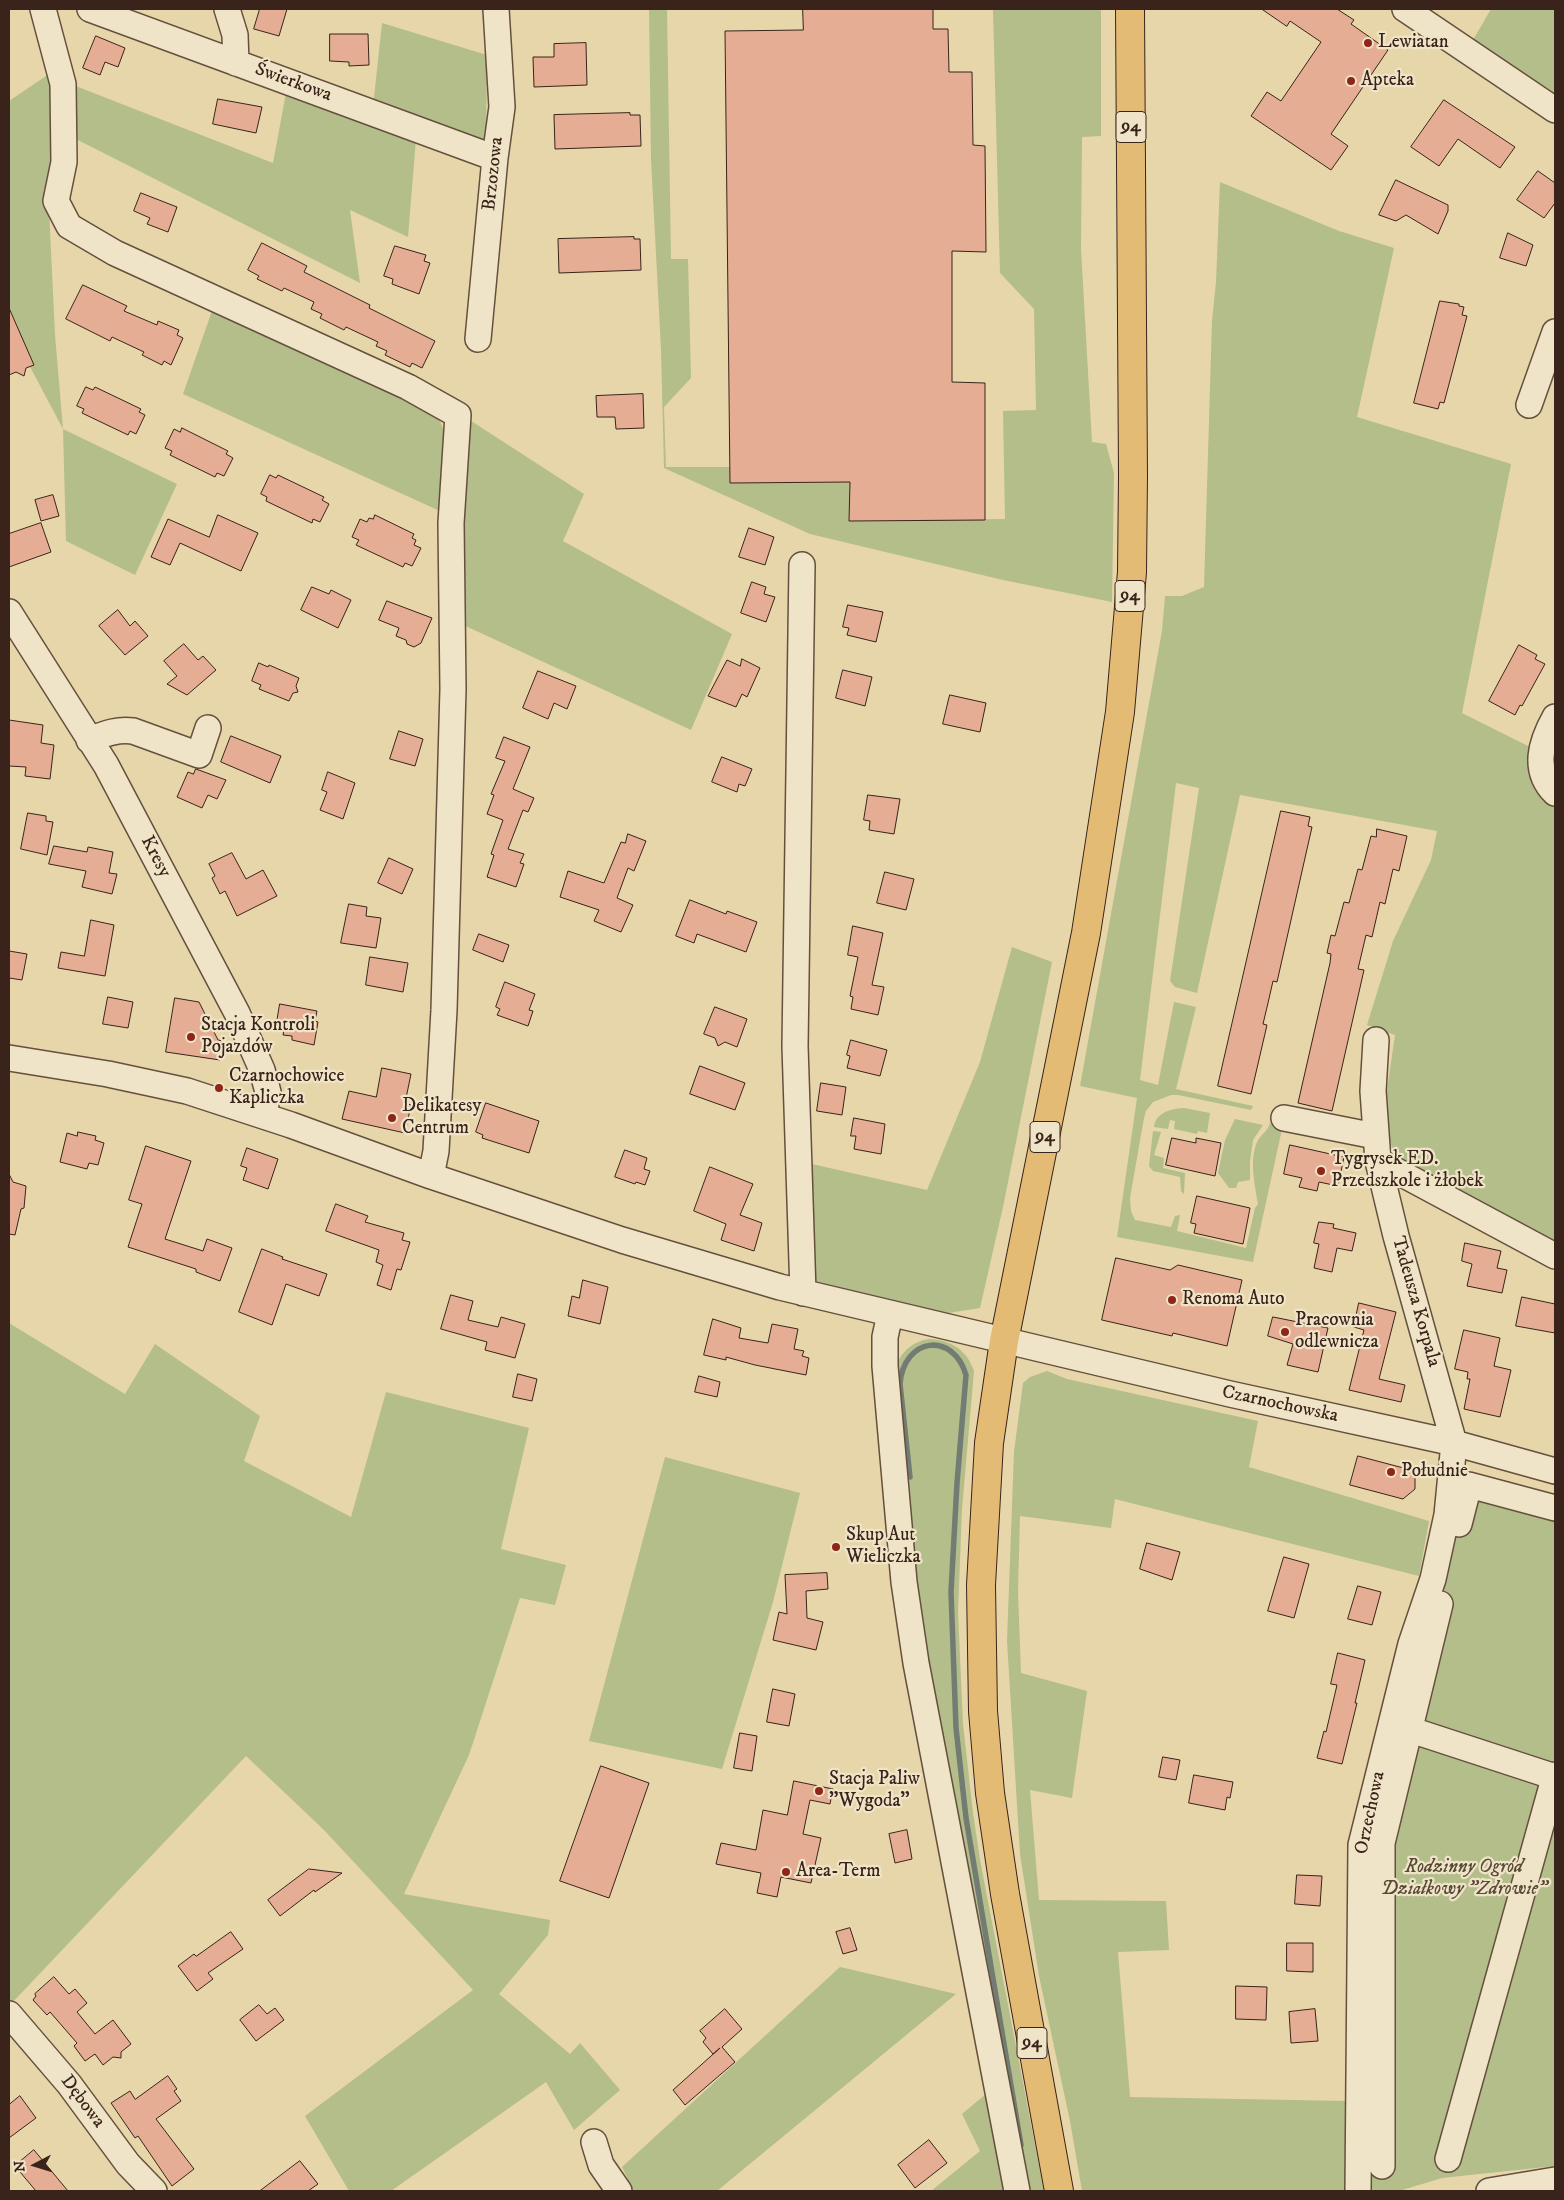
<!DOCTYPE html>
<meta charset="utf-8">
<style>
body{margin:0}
#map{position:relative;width:1564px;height:2200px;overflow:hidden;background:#e7d6a9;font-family:"IM FELL DW Pica",serif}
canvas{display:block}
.frame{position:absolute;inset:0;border:10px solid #3a231a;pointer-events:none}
.north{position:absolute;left:10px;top:2140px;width:50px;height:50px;-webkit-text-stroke:4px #efe4c7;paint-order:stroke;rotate:265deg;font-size:14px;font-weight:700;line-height:20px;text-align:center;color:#3a231a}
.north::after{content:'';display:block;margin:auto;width:18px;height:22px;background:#3a231a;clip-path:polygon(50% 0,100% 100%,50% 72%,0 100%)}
</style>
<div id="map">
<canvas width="1564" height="2200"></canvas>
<div class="frame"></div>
<div class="north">N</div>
</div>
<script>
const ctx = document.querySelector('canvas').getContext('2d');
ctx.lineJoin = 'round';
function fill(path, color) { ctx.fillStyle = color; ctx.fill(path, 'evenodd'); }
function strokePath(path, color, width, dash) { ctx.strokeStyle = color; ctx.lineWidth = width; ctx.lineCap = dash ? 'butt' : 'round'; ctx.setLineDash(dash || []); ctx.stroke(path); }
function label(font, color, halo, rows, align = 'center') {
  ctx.font = font + ' "IM FELL DW Pica",serif'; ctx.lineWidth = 4.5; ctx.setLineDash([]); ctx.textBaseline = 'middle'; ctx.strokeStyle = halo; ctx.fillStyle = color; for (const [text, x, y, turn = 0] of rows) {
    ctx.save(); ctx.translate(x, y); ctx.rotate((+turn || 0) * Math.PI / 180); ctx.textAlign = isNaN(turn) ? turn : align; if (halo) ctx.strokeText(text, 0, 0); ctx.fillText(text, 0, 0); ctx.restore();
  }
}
fill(new Path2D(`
 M649,9h18l4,250h17l3,119 -27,29 2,60h64l1,16 119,-1 -1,39 156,-2 -2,-108 33,-1 -2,-101 -34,-36 -7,-264h108v127l-19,1 -1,112 11,193 14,2 8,29 -2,129 -109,-22 -193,-46 -146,-66 -3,-119 -10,-190z
 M1491,9h64v84l-82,-53z
 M382,23l105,32 -1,93 -113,-41z
 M49,74l8,57 -8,78 6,126 8,94 114,55 -42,91 -69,-34 -3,-112 -54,-102v-226z
 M73,85l200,78 13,-70 130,46 -8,98 -58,-27 10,73 -286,-145z
 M1220,182l119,49 55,17 -37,169 154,47 -49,249 66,33 27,11v494l-160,-93 -12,-41 12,-82 -28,-10 26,-84 38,-81 6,-29 -197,-36 -43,198 -22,-6 -5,-6 29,-193 -23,-5 -36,297 18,5 16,-83 22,5 -20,82 77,17 -2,4 -73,-15h-7l-18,7 -7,9 -2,7 -14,80 1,13 4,9 36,7 4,-11 5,-1 -3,16 69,17 9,-40 3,-4c-3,-19 -9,-43 -1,-62 4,-8 11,-11 13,-19l11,3 1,3 -29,133 -136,-25 20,-139 -57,-12 82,-455 3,-35h17l22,-9 8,-266 4,-39z
 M214,305l223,109 10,24 -5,74 -259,-118z
 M465,417l119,77 -21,47 169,93 -41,96 -232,-107z
 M1012,947l40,15 -49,245 -23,101 -38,6 -134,-31 -5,-121 124,28 53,-128z
 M1184,1108l26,5 -3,20 -9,-2 -1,3 -23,-5 1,-8 -5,-1 -2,9 -14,-2c2,-15 17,-18 30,-19z
 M1235,1119l28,6 -10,15 -3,21v19l-12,2 -2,6h-7l-11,-15 7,-33z
 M1153,1131l8,1 -7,23 10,3 -1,10 22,5 -1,21 -3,-3 -1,-14 -27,-6 -4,-5z
 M9,1323l116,71 30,-50 105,72 -16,45 107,56 35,-125 143,36 -28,121 65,16 -11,40 -35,-7 -51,157 -65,139 146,26 -2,15 -49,59 71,60 10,-11 40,47 -46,40 -28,-48 -155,109h-42l-44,-75 168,-126 -149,-160 -78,-74 -235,248 -2,-2z
 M929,1339c22,1 38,11 45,32l-12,138 -4,103 5,112 10,89 7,47 64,331h-13l-114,-581 -20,-246c5,-14 18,-23 32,-25z
 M1047,1371l20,8 191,42 -9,46 180,54 -10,55 -304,-77 -4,29 -91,-12 -2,75 3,82 66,18 -15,107 -42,-8 9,110 127,1 3,49 -51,2 12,145 217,4 1,90h-266l-12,-70 -31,-145 -19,-122 -13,-213 7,-189 9,-69 7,-6z
 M665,1457l135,36 -27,109 -51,167 -133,-28z
 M1467,1477l88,26v663l-113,12 -43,13h-27v-348z
 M840,1967l116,27 -239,197h-83l-12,-24z
 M986,2094l18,97h-73l49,-40 -18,-37z`), '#b3be8a');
strokePath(new Path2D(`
 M910,1477l-10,-93c4,-47 53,-53 66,-9l-9,108 -6,109 5,136 10,90 55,327`), '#727c73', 5.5);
const building = new Path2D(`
 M260,9h27l-8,27 -25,-7z
 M803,9h130v20h15l1,43h23l1,73 12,1 1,106 -34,-1v131l33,1v137l-136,1 1,-39 -120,1 -5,-452 78,-1z
 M1262,9h75l17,11 -3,4 37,26 -57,84 17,12 -17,24 -80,-54 16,-24 14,9 40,-59 -31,-21 -3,5z
 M330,34h38l1,31 -20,1v-4l-19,-1z
 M96,36l29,12 -7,19 -13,-5 -5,13 -17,-7z
 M586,43l1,42 -53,2 -1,-30h21v-13z
 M218,99l44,8 -6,26 -43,-9z
 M1444,100l71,47 -15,21 -42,-29 -19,27 -28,-19z
 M630,113v2h10l1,31 -86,3 -1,-34z
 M1538,171l17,12v20l-11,15 -27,-18z
 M1396,180l52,25v6l-10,23 -32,-19 -10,6 -17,-6z
 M141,193l36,14 -9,25 -21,-8 3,-6 -16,-7z
 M1508,233l25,12 -7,21 -26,-8z
 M634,237v2h6l1,31 -82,3 -1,-34z
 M262,243l45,23 -3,6 66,33 -1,3 66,33 -13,27 -10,-5 -2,4 -25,-12 2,-4 -11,-5 2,-4 -32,-15 -2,3 -24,-12 2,-4 -11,-5 3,-7 -30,-14 -2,3 -25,-12 2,-3 -11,-6z
 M395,246l31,9 -2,6 6,2 -11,31 -27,-10 1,-5 -9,-3z
 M83,285l44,21 -3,5 33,14 1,-4 21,9 -2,5 6,3 -12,27 -7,-4 -2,4 -20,-10 2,-3 -32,-15 -2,4 -44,-22z
 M1440,301l19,3v2l5,1 -2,8 5,1 -23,87 -4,-1 -2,7 -24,-6z
 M9,308l25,57 -8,3 -2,8 -8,-4 -7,3z
 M86,387l7,3 2,-3 46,22 -2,3 6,3 -9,19 -6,-3 -2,4 -46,-22 2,-4 -7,-3z
 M643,394l1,34 -28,1 -1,-12h-18l-1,-21z
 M182,428l46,23 -2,3 7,4 -9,18 -7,-3 -2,4 -45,-22 2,-4 -7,-3 9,-19 6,3z
 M270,475l6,3 2,-3 46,22 -2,3 7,4 -9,18 -7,-3 -1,4 -46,-22 1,-4 -6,-3z
 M53,495l6,21 -18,5 -6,-21z
 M218,515l40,18 -17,38 -61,-28 -10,22 -19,-8 17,-38 41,18z
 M375,515l39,19 -2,4 4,2 -2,5 7,3 -9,18 -7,-3 -2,4 -47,-22 3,-5 -7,-3 8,-18 7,3 2,-4 4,1z
 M41,523l10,29 -42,15v-33z
 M749,528l25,9 -9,28 -26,-8z
 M752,582l14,5 -2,7 11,3 -9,25 -25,-9z
 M312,587l17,7 2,-4 20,10 -13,28 -37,-18z
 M387,601l45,17 -11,25 -7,4 -7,-3 -1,-4 -10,-4 3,-8 -20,-8z
 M848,605l35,7 -7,30 -29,-7 2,-7 -6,-1z
 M118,610l12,16 5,-5 13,15 -23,19 -26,-29z
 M184,644l14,16 5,-4 13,14 -29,25 -20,-11 10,-8 -13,-15z
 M1519,645l18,10 -2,4 10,5 -23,42 -2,-1 -5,10 -26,-14z
 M742,659l18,9 -13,29 -5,-3 -6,13 -28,-11 19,-36 13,6z
 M259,663l9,4 1,-2 30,13 -3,8 2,6 -5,1 -4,8 -30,-12 2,-4 -9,-4z
 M843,670l29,7 -7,29 -29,-8z
 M538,671l38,15 -9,23 -13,-6 -6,16 -25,-11z
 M950,695l36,8 -6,29 -37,-8z
 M9,720l34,5 -2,18 13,2 -4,34 -25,-3 1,-9 -17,-1z
 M399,731l24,8 -8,27 -25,-7z
 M231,736l50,20 -11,27 -49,-21z
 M504,737l26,10 -17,42 21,9 -6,14 -5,-2 -15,39 16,5 -4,9 4,1 -8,23 -29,-10 7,-22 -3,-1 12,-34 -16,-6 7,-19 -3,-1 14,-33 -9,-3z
 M722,757l30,12 -7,17 -6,-2 -2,8 -25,-10z
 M196,769l30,11 -9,19 -9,-4 -6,13 -25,-11 11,-25 5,2z
 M328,772l27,11 -12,36 -23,-9 7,-18 -5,-2z
 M868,795l32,4 -6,35 -25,-4 1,-9 -6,-1z
 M1281,811l29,6 -2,9 4,1 -35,155 -4,-1 -5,22 -5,21 4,1 -16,69 -33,-8z
 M28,813l18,3v5l7,1 -6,33 -26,-6z
 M1377,829l30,7 -8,35 -6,-2 -8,35 -5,-2 -8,35 -6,-2 -8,34 6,1 -32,141 -34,-8 32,-140 1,-9 -4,-1 4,-18 4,1 9,-34 5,1 9,-34 4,1 9,-34 5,1z
 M628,834l18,7 -12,30 -6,-3 -11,30 16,7 -12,27 -27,-11 5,-11 -39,-13 8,-26 36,12 17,-41 4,1z
 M54,846l33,6 1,-5 25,5 -4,21 8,1 -5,20 -30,-7 4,-16 -37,-7z
 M232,853l14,26 17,-9 14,26 -40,20 -12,-25 -5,3 -8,-16 3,-2 -6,-12z
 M389,858l24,11 -11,25 -24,-11z
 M885,872l29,7 -8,31 -29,-7z
 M690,900l36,14 1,-3 30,11 -11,30 -49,-18 -3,9 -18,-7z
 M349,904l18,3 -1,9 15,2 -5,30 -35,-5z
 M91,920l23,5 -9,51 -47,-8 3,-16 23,4z
 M853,926l30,7 -11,52 12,2 -6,28 -27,-6 2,-12 -3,-1 8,-39 -10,-2z
 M479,934l30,11 -6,17 -30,-12z
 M9,951l18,3 -5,26 -13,-2z
 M370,957l38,6 -5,29 -37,-7z
 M505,982l30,12 -6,16 4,1 -5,15 -31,-11 3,-6 -4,-2z
 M108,997l25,5 -5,26 -25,-4z
 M175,998l24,4 19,38 5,1 -3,19 -54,-8z
 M280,1004l37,7 -2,10 3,1 -4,23 -22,-5v-4l-9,-1 2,-11 -8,-2z
 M715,1007l32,12 -10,28 -12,-5 -7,4 -3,-8 -11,-4z
 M851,1040l36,10 -7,26 -33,-8 3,-12 -3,-1z
 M700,1066l45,17 -10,27 -45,-16z
 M382,1068l29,6 -6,29 6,2 -6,28 -63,-14 7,-28 27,6z
 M821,1083l25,4 -4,28 -25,-4z
 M486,1103l53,18 -10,32 -47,-15 1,-3 -7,-3z
 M854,1118l31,6 -4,30 -27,-5 2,-13h-5z
 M78,1132l18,4 -1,4 9,3 -6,22 -9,-2 -2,6 -27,-7 7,-29 10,3z
 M1172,1138l24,5v-5l25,5 -6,33 -49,-11z
 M1290,1145l54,12 -6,29 -19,-4 -2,9 -18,-4 3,-9 -18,-4z
 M146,1146l45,15 -26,78 38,12 4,-12 25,9 -12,33 -24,-9v-3l-68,-22 14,-43 -13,-4z
 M247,1148l31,11 -10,30 -25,-9 4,-12 -6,-2z
 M625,1150l22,8 -3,11 6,2 -5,14 -9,-3 -1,2 -20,-7z
 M710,1167l43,17 -13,31 22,8 -8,28 -33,-11 5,-16 -32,-13z
 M9,1174l4,8 13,4 -2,22 -3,1 -6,26 -6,-1z
 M1197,1196l53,12 -7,36 -49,-11 2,-9 -5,-1z
 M336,1204l32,12 -3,6 39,11 -2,7 8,2 -9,28 -4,-1 -6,21 -14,-5 6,-20 -7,-3 3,-12 -53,-19z
 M1319,1222l15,2 -1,4 23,5 -4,18 -15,-3 -5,24 -18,-4 5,-24 -5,-1z
 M1465,1243l36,8 -4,17 10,2 -5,23 -35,-7 5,-22 -10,-3z
 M262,1249l21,8 -1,2 45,15 -8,22 -33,-12 -14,41 -33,-13z
 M1116,1258l54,12 8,-5 64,15 -15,66 -54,-13 -1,3 -70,-16z
 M583,1280l25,7 -8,37 -32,-8 4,-20 7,2z
 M451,1295l22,6 -5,19 30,7 3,-10 24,7 -10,34 -30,-8 2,-8 -46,-13z
 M1522,1297l33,7v29l-39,-7z
 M1359,1303l37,9 -17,67 26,6 -4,17 -52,-12 15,-60 -10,-3z
 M1273,1317l55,11 -10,44 -31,-7 6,-21 -25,-8z
 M713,1319l28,9 -2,10 29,5 4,-19 26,5 -4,20 10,2 -2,5 7,2 -3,17 -51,-10 -29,-8v3l-22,-5z
 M1464,1330l36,8 -6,28 17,4 -11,47 -36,-8 6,-30h-3l1,-7 -13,-3z
 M518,1374l19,5 -5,22 -19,-4z
 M699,1376l21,6 -3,15 -22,-5z
 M1358,1456l57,15v18l-12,10 -53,-14z
 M1147,1543l33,9 -8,28 -32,-11z
 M1284,1557l25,7 -15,54 -26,-7z
 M827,1573l1,16 -22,2 1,27 16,4 -7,28 -43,-10 6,-28 8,2 -2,-39z
 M1358,1586l23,6 -9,33 -24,-6z
 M1338,1653l27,7 -10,43h2l-15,61 -25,-6 7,-27 2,1 11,-47 -6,-1z
 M773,1689l22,5 -6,32 -22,-4z
 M740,1733l17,3 -5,35 -18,-3z
 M1163,1757l17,3 -4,20 -17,-3z
 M601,1766l48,17 -40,115 -49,-17z
 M1194,1775l39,7 -3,16 -3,-1 -2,13 -36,-7z
 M794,1781l39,8 -3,15 -20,-4 -7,34 18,4 -10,45 -30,-6 -4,20 -20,-4 4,-20 -45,-9 5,-21 35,7 7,-40 24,5z
 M907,1830l5,29 -17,4 -6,-29z
 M309,1869l33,4 -27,19 -1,-2 -34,26 -12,-16z
 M1297,1875l25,1 -2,30 -25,-2z
 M850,1928l7,22 -14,4 -7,-22z
 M231,1932l12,17 -35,24 5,6 -16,12 -19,-25 16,-12 2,2z
 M1287,1943h26v29l-26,-1z
 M54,1977l15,17 6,-5 12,14 -10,9 18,22 18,-14 18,24 -10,8v6l-8,-1 -10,8 -8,-11 -10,7 -11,-15 3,-3 -27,-31 -3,3 -14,-15 3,-4 -1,-2z
 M1236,1986l31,1 -1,33 -30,-1z
 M259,2005l8,9 8,-6 9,12 -28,21 -16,-21z
 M725,2009l17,20 -20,18 13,15 -50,43 -12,-15 47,-42 -7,6 -10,-12 3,-4 -6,-7z
 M1315,2009l3,32 -27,2 -2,-31z
 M168,2076l9,13 -3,2 7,10 -25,18 38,50 -22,17 -34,-50 -3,2 -24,-35 19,-12 5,8z
 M20,2096l16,22 -27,20v-33z
 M929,2140l18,23 -32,25 -17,-23z
 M34,2150l34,41h-32l-21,-25z
 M300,2161l18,23 -10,7h-48z`);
fill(building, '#e4ad94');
strokePath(building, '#3a231a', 1);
const minor = new Path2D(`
 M43,9l20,75 1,78 -8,39 13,25 46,27 293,134 50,28 -7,108 2,166 -9,321 -8,141 -5,25
 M90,9l405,149
 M227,9l8,26 1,28
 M1405,9l150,101
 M478,339l17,-181 7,-51 -6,-98
 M1529,405l26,-73
 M802,565l-7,481 8,247
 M9,612l97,153 131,248 25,57 6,22 -4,24
 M1555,717c-14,25 -23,53 0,76
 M89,740c16,-6 27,-11 44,-9l66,24 9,-27
 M9,1058l99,16 79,17 104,34 140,51 191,64 158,47 450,107 224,49 101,28
 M1284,1118l91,18
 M1378,1161l177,95
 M890,1314l-5,23v29l19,216 12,81 101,528
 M1459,1524l10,-39 86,23
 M1405,1728l150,49
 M9,2014l60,70 59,80 26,27
 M594,2142l7,23 18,26
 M1448,2159l107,-384
 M1382,2166v-323l58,-239
 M1358,2191l3,-346 50,-201 22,-65 14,-64 7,-72 -58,-207 -18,-75 -5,-70 3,-51
 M1489,2191l66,-11`);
const major = new Path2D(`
 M1059,2191l-54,-297 -15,-101 -7,-82 -2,-126 8,-142 15,-102 82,-408 34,-221 12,-140 1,-96 -3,-467`);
strokePath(minor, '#65503e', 28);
strokePath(major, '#3a231a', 30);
strokePath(minor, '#efe4c7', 25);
strokePath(major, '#e4bb74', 28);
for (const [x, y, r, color] of [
 [1368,43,5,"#8f2418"],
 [1351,81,5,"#8f2418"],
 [191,1037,5,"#8f2418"],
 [219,1088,5,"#8f2418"],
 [392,1118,5,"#8f2418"],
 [1321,1171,5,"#8f2418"],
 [1172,1300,5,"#8f2418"],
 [1285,1332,5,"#8f2418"],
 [1391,1472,5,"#8f2418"],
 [836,1547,5,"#8f2418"],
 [819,1791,5,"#8f2418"],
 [786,1872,5,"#8f2418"]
]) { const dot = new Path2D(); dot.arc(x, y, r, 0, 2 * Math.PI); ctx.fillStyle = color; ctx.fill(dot); strokePath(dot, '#efe4c7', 2); }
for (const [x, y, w] of [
 [1131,127,30],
 [1130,596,30],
 [1045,1137,30],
 [1032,2043,30]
]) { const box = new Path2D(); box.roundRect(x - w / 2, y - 15.5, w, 31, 4); ctx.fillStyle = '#efe4c7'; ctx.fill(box); strokePath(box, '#3a231a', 1); }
label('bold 18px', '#3a231a', null, [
 ["94",1131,127],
 ["94",1130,596],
 ["94",1045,1137],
 ["94",1032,2043]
]);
label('19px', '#3a231a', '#efe4c7', [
 ["Lewiatan",1378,43],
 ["Apteka",1361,81],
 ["Stacja Kontroli",201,1026],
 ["Pojazdów",201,1048],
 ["Czarnochowice",229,1077],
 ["Kapliczka",229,1099],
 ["Delikatesy",402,1107],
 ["Centrum",402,1129],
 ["Tygrysek ED.",1331,1160],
 ["Przedszkole i żłobek",1331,1182],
 ["Renoma Auto",1182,1300],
 ["Pracownia",1295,1321],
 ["odlewnicza",1295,1343],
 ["Południe",1401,1472],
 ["Skup Aut",846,1536],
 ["Wieliczka",846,1558],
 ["Stacja Paliw",829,1780],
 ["\"Wygoda\"",829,1802],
 ["Area-Term",796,1872]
], 'left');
label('19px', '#3a231a', '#efe4c7', [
 ["Świerkowa",293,83,20],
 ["Brzozowa",494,174,-84],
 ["Kresy",155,857,62],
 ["Tadeusza Korpala",1415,1302,74],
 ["Czarnochowska",1280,1405,12],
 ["Orzechowa",1371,1813,-78],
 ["Dębowa",82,2102,53]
]);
label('italic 19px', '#584a36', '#efe4c7', [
 ["Rodzinny Ogród",1464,1868],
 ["Działkowy \"Zdrowie\"",1464,1890]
]);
</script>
